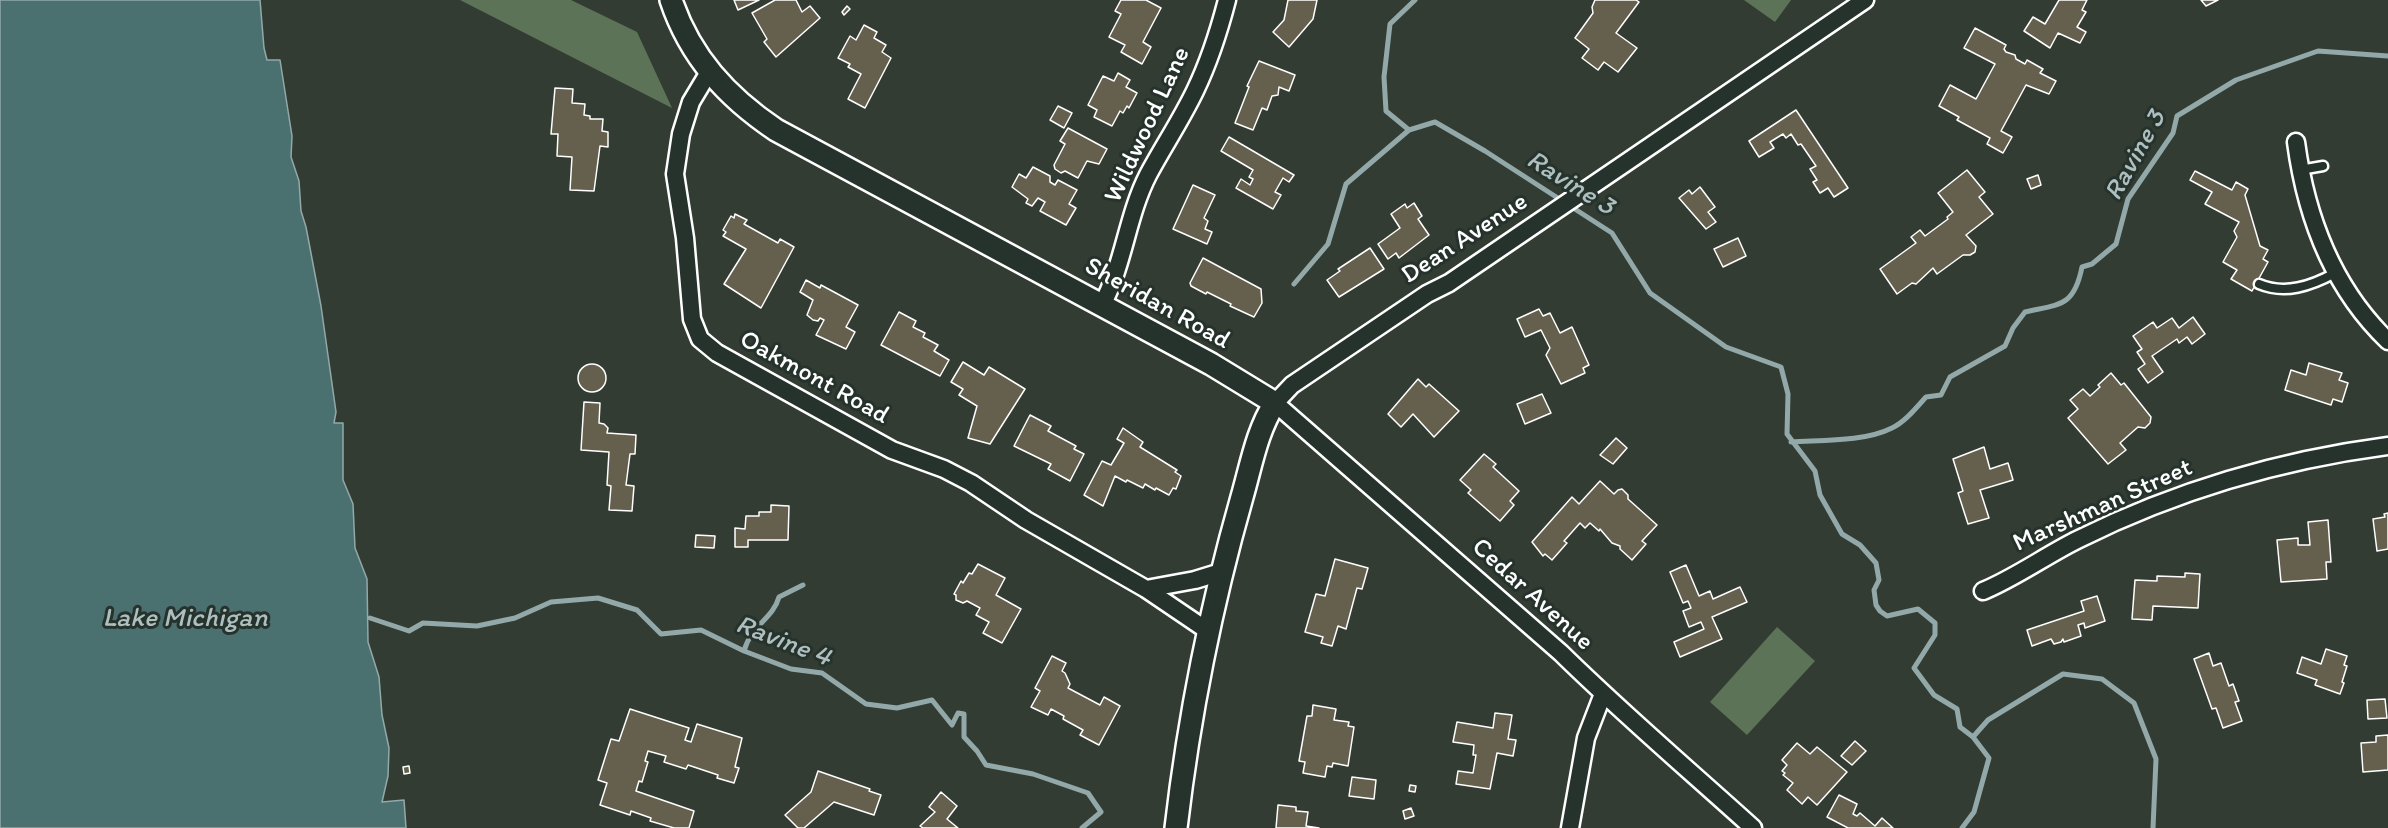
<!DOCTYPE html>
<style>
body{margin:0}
canvas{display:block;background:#323c33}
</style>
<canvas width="2388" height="828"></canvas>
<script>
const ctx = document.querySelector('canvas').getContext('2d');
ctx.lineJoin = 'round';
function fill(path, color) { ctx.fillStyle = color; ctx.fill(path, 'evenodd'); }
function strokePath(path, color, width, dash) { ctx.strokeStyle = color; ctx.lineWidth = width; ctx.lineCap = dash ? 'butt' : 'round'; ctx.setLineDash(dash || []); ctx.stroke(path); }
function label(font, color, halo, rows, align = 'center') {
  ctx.font = font + ' Itim,sans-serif'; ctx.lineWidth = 6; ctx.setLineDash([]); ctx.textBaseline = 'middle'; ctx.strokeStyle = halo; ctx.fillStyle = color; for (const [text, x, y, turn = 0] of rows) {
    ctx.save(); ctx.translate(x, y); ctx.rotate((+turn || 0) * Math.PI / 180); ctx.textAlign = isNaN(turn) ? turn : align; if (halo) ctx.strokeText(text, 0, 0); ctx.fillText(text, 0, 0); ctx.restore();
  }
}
fill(new Path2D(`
 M460,0h111l66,32 35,76z
 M1744,0h47l-16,22z
 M1777,627l38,34 -68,74 -37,-33z`), '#5d7357');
const water = new Path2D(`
 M0,0h260l4,48 3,12h13l12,76 -1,21 8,24 2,30 5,16 15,79 15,106 -2,11h9v57l10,24 2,44 12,31 1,63 11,35 3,38 7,33 -1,28 -6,26 22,-2 2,28h-406z`);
fill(water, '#4b7070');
strokePath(water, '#93a9a9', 1.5);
strokePath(new Path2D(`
 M1415,0l-25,24 -6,53 2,34 23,19 26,-8 50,29 127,82 38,60 76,54 55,20 7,27 -1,40 28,37 5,24 22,39 18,11 16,18 3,17 -5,10 2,15 4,6 7,5 31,-7 17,14v12l-21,33 20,27 23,14 3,18 13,10 15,-17 75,-46 39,5 32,24 22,56 -3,69
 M1294,284l34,-40 18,-60 63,-54
 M1791,442c31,-2 73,0 101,-14 13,-6 24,-20 34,-31l15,-2 9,-18 55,-31 8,-18 12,-16c35,-8 49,-5 57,-45l10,-3 24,-20 12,-45 45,-66 4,-17 59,-36 82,-29 70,5
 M370,618l39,13 14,-8 54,3 38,-8 36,-16 47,-4 39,12 24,24 40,-4 43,21 47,18 31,4 44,31 31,4 35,-8 20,25 6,-12 6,1v23l13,14 9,14 47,9 55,19 13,19 -19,16
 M744,651c7,-26 29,-32 35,-54l24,-12
 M1962,828l12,-16 15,-54 -16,-21`), '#93a9a9', 5);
const building = new Path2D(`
 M734,0h25l-21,10z
 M775,0h21l6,12 8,-6 10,12 -44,39 -12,-15 3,-3 -15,-26z
 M1121,0h25l15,8 -18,34 8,5 -9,17 -21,-12 4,-7 -16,-8 12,-23 -6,-3z
 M1288,0h29l-4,19 -24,28 -16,-15 11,-12z
 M1595,0h41l3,2 -23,31 21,15 -19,24 -14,-10 -6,8 -16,-12 7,-9 -14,-11 18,-25 -1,-6z
 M2059,0h28l-5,10 4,2 -9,15 9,5 -6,11 -22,-10 -8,15 -26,-17 9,-14 12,7z
 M2201,0h17l-12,6z
 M847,6l3,3 -6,6 -2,-3z
 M864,25l13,7 -3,6 12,7 -4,7 9,6 -26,50 -17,-9 13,-25 -13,-7 2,-3 -12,-6 12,-22 6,4z
 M1975,28l31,17 -2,4 2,3 9,3 1,4 9,5 2,-4 16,9 -3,4 16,8 -7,13 -23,-9 -25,46 11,6 -9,16 -16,-9 3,-6 -33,-18 2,-3 -20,-11 11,-21 26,14 19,-35 -31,-16z
 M1259,61l36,14 -6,16 -10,-4 -1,8 -6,1 -5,14 -5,-2 -9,22 -18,-7 14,-36 -2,-1z
 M1118,73l12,7 -4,7 11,6 -8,15 -2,-2 -4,7 -3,-2 -8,15 -18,-9 3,-7 -9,-5 15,-29 11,5z
 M555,88l18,1 -1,14 13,1 -1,11 6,1v3h13l-1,12 6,1v15l-8,-1 -6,45 -24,-1 2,-33 -15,-1 1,-22h-7z
 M1058,106l14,7 -8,15 -14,-8z
 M1796,110l52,78 -14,9 -6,-9 -8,5 -7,-11 4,-2 -7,-11 6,-3 -15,-22 -3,1 -7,-11 -5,4 -3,-4 -13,8 4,6 -15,9 -10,-16z
 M1068,128l39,21 -8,15 -12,-3 -9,17 -13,-7 -4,2 -6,-4 -1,-4 11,-21 -5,-3z
 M1229,137l65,38 -5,7 -6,-4 -8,14 6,3 -8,14 -37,-21 5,-9 9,6 3,-6 -4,-2 4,-7 -32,-19z
 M1033,167l17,9v6l5,3 3,-5 19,10 -8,14 7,4 -10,17 -26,-14 5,-9 -7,-4 -6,8 -6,-3 2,-4 -16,-12 7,-13 7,4z
 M1967,170l18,22 -6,5 14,17 -27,21 10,11 -1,6 -5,3h-7l-26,19 -4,-6 -17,16 -4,-1 -15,11 -17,-25 36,-26 -5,-6 9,-7 5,6 23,-17 -1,-2 6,-5 -15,-19z
 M2195,171l37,19 4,-8 12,7 -3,6 15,51 8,4 -5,9 5,3 -16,29 -21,-12 6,-9 -14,-8 14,-25 -3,-6 5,-9 -34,-18 7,-12 -22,-12z
 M2038,175l3,10 -10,4 -4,-10z
 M1193,185l22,10 -11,23 4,3 -3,8 7,3 -5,12 -34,-15z
 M1700,187l15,20 -7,5 8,10 -10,7 -27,-31 10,-8 3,4z
 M1414,203l8,13 -4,3 11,16 -30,23 -3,-5 -8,6 -10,-15 22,-16 -9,-14 14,-10 2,4z
 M735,214l12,6 -3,4 34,19 2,-4 14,8 -33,61 -37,-24 22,-35 -23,-13 3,-4 -3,-2 8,-14 3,2z
 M1738,238l8,18 -23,11 -9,-18z
 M1370,248l14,21 -45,28 -12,-17 13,-9 -2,-2z
 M1203,258l58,31 1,14 -8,14 -24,-11 1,-2 -24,-12 -1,2 -15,-8 -1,-3z
 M806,280l14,8 1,-3 37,20 -12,22 9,5 -9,17 -30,-14 8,-15 -4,-2 -2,3 -5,-1 -6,-5 6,-15 -13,-8z
 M1539,309l4,7 7,-3 10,20 12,-6 17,38 -6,3 2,5 -24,11 -15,-29 4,-7 -9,-18 -16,7 -8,-18z
 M899,312l17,9 -3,6 12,6 -2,4 15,8 -4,6 15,9 -9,16 -59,-31z
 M2193,317l12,17 -13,10 -5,-7 -8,6 -2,-4 -25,17 11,16 -15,11 -10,-14 7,-5 -8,-12 5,-3 -9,-13 20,-14 4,6 15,-10 7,10z
 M963,362l21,13 5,-8 36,22 -35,55 -22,-6 9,-32 -18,-11 4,-6 -12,-7z
 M2309,363l33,10 -3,7 9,3 -6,19 -9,-3 -2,6 -46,-15 6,-20 15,5z
 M578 378a14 14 0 1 1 28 0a14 14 0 1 1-28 0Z
 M2111,373l10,12 3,-2 27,34 -1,6 -5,5 -7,-1 -18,16 6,7 -18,14 -40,-46 10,-9 -8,-9 13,-11 7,7 10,-9 -2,-2z
 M1418,379l8,8 3,-3 30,27 -25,26 -21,-23 -12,13 -13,-13z
 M1542,394l9,19 -26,11 -8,-20z
 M584,402l16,1 -1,20 5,1 4,4 -1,5 29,2 -1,19h-5l-4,31 8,1 -2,25 -23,-1 2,-24 -4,-1 2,-33 -28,-2z
 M1030,415l21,11 -3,5 28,15 -2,3 10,5 -14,27 -22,-12 3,-5 -37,-18z
 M1123,428l20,14 -3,5 37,23 -2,2 6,4 -5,13 -3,-1 -4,7 -13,-7 -1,2 -10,-6 -2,4 -16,-8 -1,2 -11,-6 -12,30 -19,-11 18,-34 9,4 13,-22 -7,-4z
 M1616,438l11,10 -14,16 -13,-9z
 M1984,447l6,22 18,-6 5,17 -33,10 9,28 -21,6 -10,-31 5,-2 -10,-32z
 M1484,454l12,10 -3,3 26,24 -9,10 4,4 -14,16 -32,-28 3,-3 -11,-10z
 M1600,481l14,13 4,-4 4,-1 6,6v4l29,26 -15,16 4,3 -14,16 -12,-11v-3l-8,-3 -12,-14 -1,2 -9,-8 -5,5 -5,-5 -16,18 3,2 -15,17 -7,-6 -2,2 -11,-14 40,-45 7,7z
 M771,505l18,1 -1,34h-40v7h-13v-19l10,1 1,-13h13v-4h12z
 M2388,513v36l-11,2 -4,-32 12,-2 -1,-3z
 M2328,520l3,42h-5l1,17 -46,3 -4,-42 21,-2v7h12l-2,-23z
 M696,535l19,1 -1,12 -19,-1z
 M1335,559l33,9 -6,21 -5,-1 -11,41 -8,-3 -6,20 -11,-3 2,-6 -18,-5 11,-38 9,2z
 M978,564l27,14 -9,17 25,14 -19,34 -19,-10 6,-11 -13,-7 4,-7 -13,-7 -4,2 -7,-3v-5l-2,-1 7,-13 2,2 6,-10 3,1z
 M1686,565l13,31 11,-5 3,8 27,-12 7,15 -35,15 10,22 -42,18 -6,-15 30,-13 -3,-7 -12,5 -6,-16 8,-3 -3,-7 -5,2 -13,-31z
 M2185,573l15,1 -2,34 -45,-2 -1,14 -20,-1 3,-39 22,1v-5l28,1z
 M2097,596l8,25 -20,7 -1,-5 -6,2 3,11 -17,6 -1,-3 -2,3 -7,2 -3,-5 -19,7 -5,-16 57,-19 -3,-10z
 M2326,649l21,7 -3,9 3,1 -5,16 2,1 -4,11 -25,-9 2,-5 -20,-7 5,-16 19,7z
 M2209,653l4,13 8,-3 8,23 4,-2 6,17 -4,1 7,19 -19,7 -7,-20 -4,1 -18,-50z
 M1052,656l14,7 -4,8 3,2 5,11 -2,4 32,17 4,-8 16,9 -21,39 -19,-10 3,-5 -20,-11 1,-3 -13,-7 -3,6 -17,-8 9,-16 -5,-3z
 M2385,699l2,19 -19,1 -1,-19z
 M1313,705l23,4 -2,11 15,2 -1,4 6,1 -6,39 -15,-3 -1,4 -5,-1 -2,11 -22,-4 2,-11 -6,-1 8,-45h5z
 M630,709l59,19 -4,12 6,2 6,-18 45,14 -7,29 4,1 -5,15 -17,-5 1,-3 -30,-10 -2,4 -22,-7 2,-6 -18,-5 -3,10 3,1 -6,20 -3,-1 -3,10 58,20 -5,17h-15l-24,-7 1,-3 -20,-7 -1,4 -30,-10 7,-22 -9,-3 13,-41 8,2z
 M1495,713l17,2 -4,24 8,1 -3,16 -16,-3 -7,36 -34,-5 2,-13 15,2 3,-18h-3l1,-10 -21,-3 4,-20 36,6z
 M2388,735v35l-25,2 -2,-29 15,-1v-6z
 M1855,741l11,10 -14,14 -11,-9z
 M1797,743l13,11 7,-7 30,25 -30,33 -9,-8 -6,7 -15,-14 6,-7 -10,-8 2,-2 -3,-2 5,-6 -5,-5z
 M409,766l1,7 -6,1 -1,-7z
 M818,771l52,18 -1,2 12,4 -7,20 -40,-13 -30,26h-6l-13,-13 26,-23z
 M1352,777l24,3 -2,19 -25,-3z
 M1410,785l6,1 -1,6 -6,-1z
 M941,792l16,14 -10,13 11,9h-35l-3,-2 15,-14 -6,-5z
 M1839,795l18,9 -4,10 4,2 3,-3 15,13 7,-8 11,10h-45l-21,-11z
 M1278,805l18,2v4l12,1 -2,14 13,2h-43z
 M1411,808l3,8 -9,3 -2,-8z`);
fill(building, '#64604d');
strokePath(building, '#fff', 1.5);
const service = new Path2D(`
 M2300,170l23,-4
 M2259,284c26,11 52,2 76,-11`);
const minor = new Path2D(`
 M709,72l-18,30 -10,32 -6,40 10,64 7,81 8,20 17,14 175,97 52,19 27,14 55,37 120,69 62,42
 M2296,142c10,75 36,145 92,199
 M1102,305c22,-41 25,-89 46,-130 15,-28 33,-55 47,-84 14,-29 24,-60 32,-91
 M1146,589l49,-9 26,-8
 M1983,591c32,-13 65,-37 96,-52 97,-48 202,-79 309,-93
 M1570,828l16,-90 17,-44
 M1753,828c-64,-58 -130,-114 -192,-175l-286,-250 17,-18 135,-91 22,-11 416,-283`);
const tertiary = new Path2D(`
 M671,0c19,57 56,97 105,130l435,234 64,39c-18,27 -24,63 -33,94 -31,109 -53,219 -66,331`);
strokePath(service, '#fff', 13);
strokePath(minor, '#fff', 21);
strokePath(tertiary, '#fff', 26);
strokePath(service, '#26332d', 8);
strokePath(minor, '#26332d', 16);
strokePath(tertiary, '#26332d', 21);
label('26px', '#fff', '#26332d', [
 ["Wildwood Lane",1148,125,-65],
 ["Dean Avenue",1465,239,-33],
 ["Sheridan Road",1157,304,29],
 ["Oakmont Road",814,378,29],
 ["Marshman Street",2103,506,-24],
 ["Cedar Avenue",1532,595,42]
]);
label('italic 27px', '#aebfbf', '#26332d', [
 ["Ravine 3",2136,156,-61],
 ["Ravine 3",1570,184,32],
 ["Lake Michigan",185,619],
 ["Ravine 4",783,642,21]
]);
</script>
